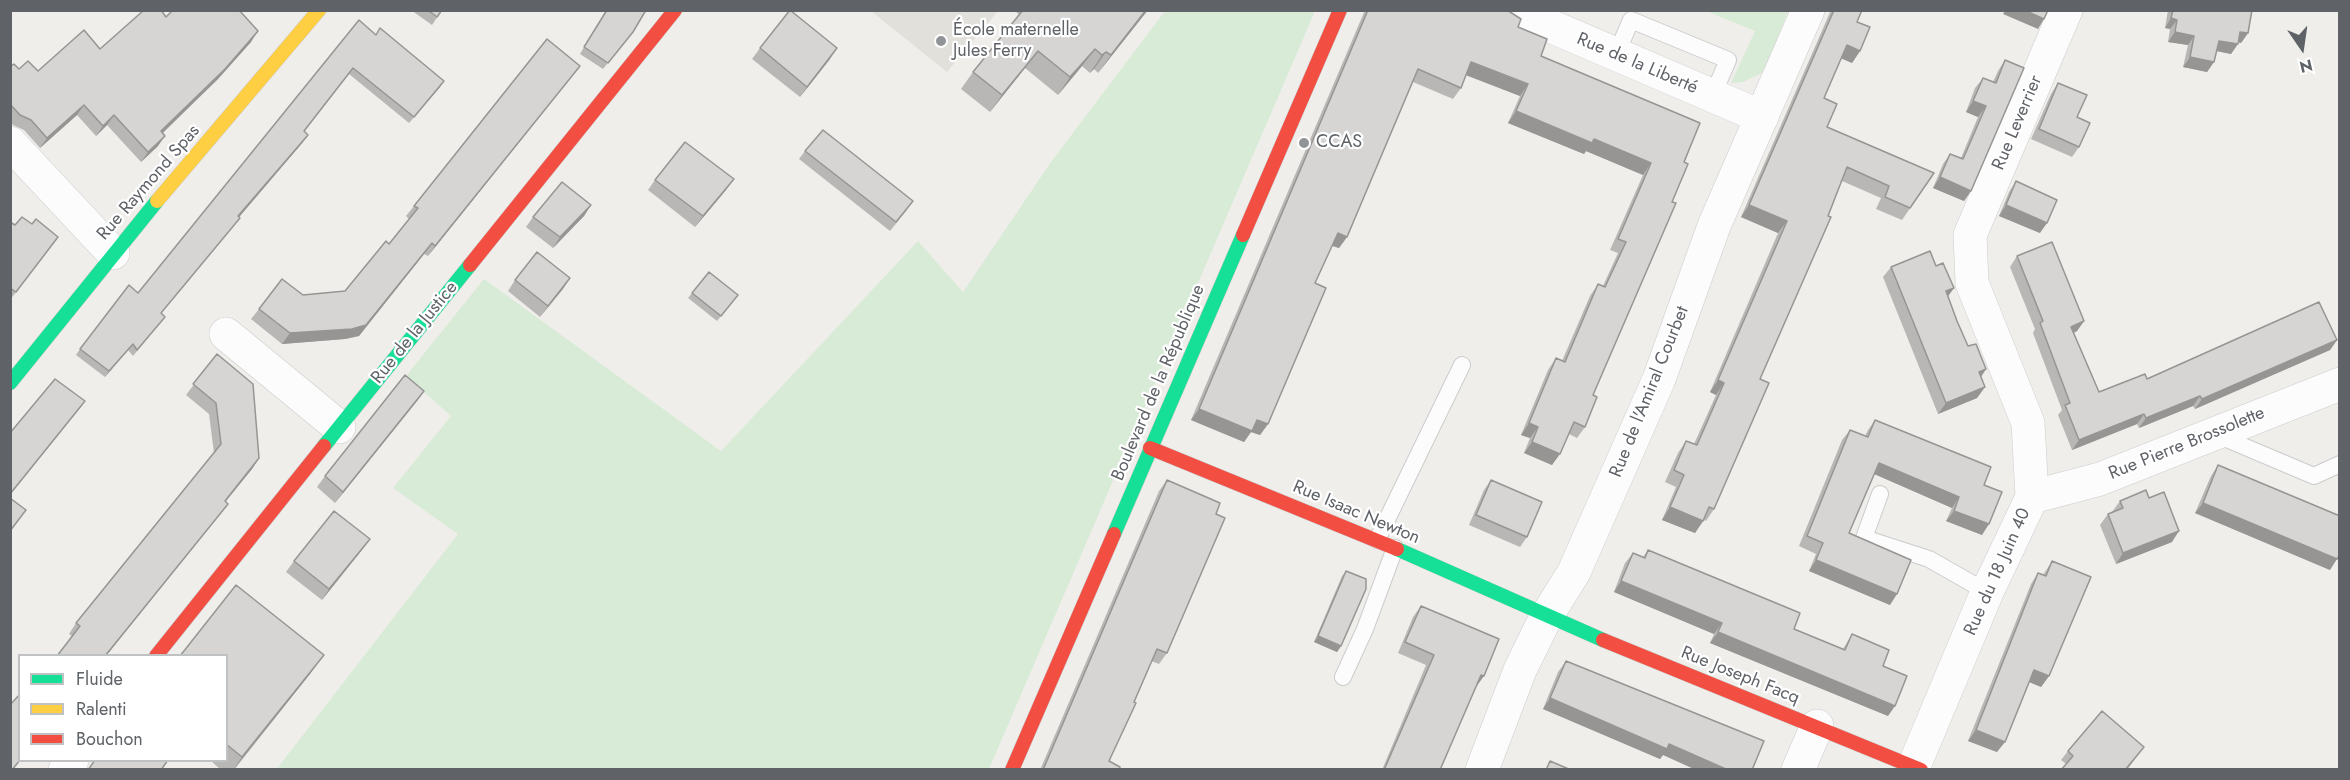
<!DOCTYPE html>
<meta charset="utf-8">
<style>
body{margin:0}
#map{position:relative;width:2350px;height:780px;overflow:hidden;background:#efeeea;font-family:Jost,sans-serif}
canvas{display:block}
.frame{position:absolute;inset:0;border:12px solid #5f6368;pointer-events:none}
.legend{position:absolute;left:18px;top:654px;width:210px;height:108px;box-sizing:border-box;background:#fff;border:2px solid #bfc1c3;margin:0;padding:8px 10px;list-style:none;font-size:18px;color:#5f6368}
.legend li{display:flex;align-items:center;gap:12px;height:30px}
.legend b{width:30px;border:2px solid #bfc1c3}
.north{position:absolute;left:2272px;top:18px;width:60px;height:60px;-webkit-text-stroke:4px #fff;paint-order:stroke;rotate:167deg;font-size:16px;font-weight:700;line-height:24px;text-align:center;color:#5f6368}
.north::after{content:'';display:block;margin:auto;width:21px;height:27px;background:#5f6368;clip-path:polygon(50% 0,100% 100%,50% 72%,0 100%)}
</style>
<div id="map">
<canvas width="2350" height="780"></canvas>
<div class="frame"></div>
<ul class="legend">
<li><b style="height:8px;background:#16e098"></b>Fluide</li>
<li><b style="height:8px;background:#ffcf43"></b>Ralenti</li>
<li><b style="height:8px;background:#f24e42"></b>Bouchon</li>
</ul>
<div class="north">N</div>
</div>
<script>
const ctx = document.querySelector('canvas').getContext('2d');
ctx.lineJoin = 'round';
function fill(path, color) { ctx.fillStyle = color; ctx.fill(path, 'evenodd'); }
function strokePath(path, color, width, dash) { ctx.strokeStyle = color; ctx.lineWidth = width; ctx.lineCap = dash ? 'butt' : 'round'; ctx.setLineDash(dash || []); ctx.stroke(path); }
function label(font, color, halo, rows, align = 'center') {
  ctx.font = font + ' Jost,sans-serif'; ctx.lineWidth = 4.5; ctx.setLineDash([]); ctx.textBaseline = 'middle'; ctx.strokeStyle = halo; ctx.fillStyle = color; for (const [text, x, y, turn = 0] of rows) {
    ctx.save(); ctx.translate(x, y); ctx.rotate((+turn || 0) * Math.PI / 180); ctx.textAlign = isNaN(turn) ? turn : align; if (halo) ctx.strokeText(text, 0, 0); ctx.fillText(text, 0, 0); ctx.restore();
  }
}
fill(new Path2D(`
 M871,11h127l-51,61z`), '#e2e0da');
fill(new Path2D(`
 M1165,11h150l-326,758 -713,1 182,-236 -65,-46 58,-72 -45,-40 78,-97 237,172 197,-210 45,51 88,-130z
 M1706,11h82l-24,61 -21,10 -12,1 24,-52z`), '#d8ebd6');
const lane = new Path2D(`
 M1616,55l15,-35 97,40 -16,37
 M2217,435l97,41 26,-12
 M1880,494l-16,44 65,21 58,33
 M1377,540l85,-175
 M1343,677l22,-48 30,-81`);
const street = new Path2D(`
 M1513,10l249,107
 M10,143l103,110
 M226,334l113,93
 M2032,497l68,-18 240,-95
 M1914,766l73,-174 45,-95 -4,-74 -56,-140 -2,-48 96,-225
 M65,770l7,-10
 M1482,770l38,-100 26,-53 28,-45 85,-193 55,-153 94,-216
 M1798,770l19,-44`);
const fast = new Path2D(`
 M10,383l147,-182
 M324,446l146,-181
 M1114,534l129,-299
 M1397,549l206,91`);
const slow = new Path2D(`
 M157,201l162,-191`);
const jam = new Path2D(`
 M1243,235l97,-225
 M470,265l205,-255
 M1150,448l247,101
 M1603,640l318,130
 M156,656l168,-210
 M1012,770l102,-236`);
strokePath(lane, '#cbcccc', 18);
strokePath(street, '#cbcccc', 34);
strokePath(fast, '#cacacb', 15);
strokePath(slow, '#cacacb', 15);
strokePath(jam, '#cacacb', 15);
strokePath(lane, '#fdfcfc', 16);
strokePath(street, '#fdfcfc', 33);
strokePath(fast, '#16e098', 14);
strokePath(slow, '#ffcf43', 14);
strokePath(jam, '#f24e42', 14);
fill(new Path2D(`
 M411,10h31l-10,15z
 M606,10h40l-18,28 -25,31 -23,-15z
 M1017,10h131l-50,63 -4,-4 -4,4 -8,-7 -24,29 -33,-27 -35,44 -29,-23 12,-17 47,-57 -4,-3z
 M1365,10h142l11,17 23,29 159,67 -107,272 -8,32 -8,11 -8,-4 -17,31 -28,-12 6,-15 -9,-3 27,-65 8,-12 6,3 28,-65 8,-12 5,2 15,-33 -8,-3 33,-75 -57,-24 -2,3 -76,-31 12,-27 -54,-21 -5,13 -8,11 -40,-17 -66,155 -8,11 -7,-2 -17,37 -47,141 -8,11 -9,-3 -7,10 -53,-22z
 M1831,10h31l-5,12 3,29 -8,12 -11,-5 -17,40 3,29 107,46 -32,47 -26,-11 5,-11 -39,-17 -82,198 -46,130 -8,12 -2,-1 -9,13 -33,-13 14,-33 -11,-5 13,-29 8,-12 8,3 22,-49 -6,-3 68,-159 -37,-16z
 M2168,10h84l-4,23 -7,10 -3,-1 -7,12 -15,-3 -2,11 -7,10 -24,-5 5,-22 -20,-3 2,-13 -5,-1z
 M166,17l85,25 -33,37 -55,54 -5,13 -17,16 -34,-37 -11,11 -19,-21 -37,33 -16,-18 -11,-5 -3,-3v-55l28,4 62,-22z
 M375,35l65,52 -31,36 -60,-49 -45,58 -1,10 -64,75 -4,7 -74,89 4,4 -32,39 -5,-6 -23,27 -29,-22 4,-6 58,-56z
 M760,48l70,11 -30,38 -48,-38z
 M2005,60l-34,131 -7,10 -31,-13 10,-24 7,-10 11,4 17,-41 -12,-5 9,-24 8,-10 10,4 5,-11z
 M572,76l-144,180 -4,-2 -65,82 -14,3 -63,5 -31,-25 8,-10 44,-14 42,-4 44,-47 20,-25 -3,-3 8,-10z
 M2058,83l19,34 2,30 -7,10 -41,-18 20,-45z
 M805,151l102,59 -17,21 -91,-72z
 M655,180l71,10 -31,37 -47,-37z
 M2016,181l24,52 -41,-17 10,-24z
 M591,205l-7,11 -31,32 -27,-21 7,-10z
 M10,222l5,3 17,-1 26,13 -48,63z
 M2017,256l67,65 -7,10 -3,2 25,59 48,-13 190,-39 -7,10 -135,59 -2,-3 -54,22 -2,-4 -65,26 -14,-35 4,-5 -29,-77 2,-4 -25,-62z
 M1936,266l18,22 -6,8 9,25 11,25 18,23 -5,8 4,10 -8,11 -39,16 -55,-137 8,-10z
 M570,278l-30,39 -32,-26 7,-11z
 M692,293l46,2 -21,26 -29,-23z
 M217,354l42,104 -7,11 -27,33 3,2 -8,10 -148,122 -3,-2 7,-11 138,-170 -5,-39 -23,-19z
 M424,391l-7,10 -82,102 -18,-16 8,-11z
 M1875,420l109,65 -2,50 -36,-14 6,-13 -78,-34 -25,59 41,72 -81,-34 7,-17 -17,-8 43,-106 8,-10 15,6 3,-6z
 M2218,465l112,105 -135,-57 16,-37z
 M1167,480l49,34 -49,139 -8,11 -8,-3 -42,100 10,9h-79l119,-279z
 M1491,480l36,57 -7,10 -51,-22 15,-35z
 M2149,498l23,44 -56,22 -16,-39 8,-11 5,-2h-1l8,-11z
 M370,539l-48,61 -36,-28 8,-11z
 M1648,550l146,79 49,20 9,-15 31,32 5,50 -178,-73 4,-9 -100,-42 11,-29 8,-10 10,4z
 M2052,561l-3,115 -8,11 -12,-5 -32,70 -29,-11 63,-157 7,-11 5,2z
 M1346,571l-5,75 -4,6 -23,-10 28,-66z
 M1421,606l55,81 -36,83h-58l44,-105 -28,-12 15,-36z
 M226,656l84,18 -76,96h-13l-11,-10h16z
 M1566,661l97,94 -3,4 -117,-50 15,-37z
 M2144,747l-17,23h-66l5,-6 -5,-4 7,-9z`), '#b8b7b5');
fill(new Path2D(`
 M1146,10h2l-50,63 13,-18z
 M2006,10h18l20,9 -6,10 -35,-15z
 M2171,18l6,2 -7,9 -5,-1z
 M258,31l-7,11 -33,37 -64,62 7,-10z
 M2175,32l19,4 -6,9 -20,-3z
 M2240,32l8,1 -7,10 -8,-2z
 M2219,41l19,3 -7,10 -19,-4z
 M1847,45l13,6 -8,12 -14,-6z
 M837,48l-7,11 -30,38 7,-10z
 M1095,49l-13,17 -24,29 12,-18z
 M1038,51l-13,17 -35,44 12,-17z
 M1106,52l-12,17 -4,4 12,-18z
 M2190,57l24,5 -7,10 -24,-5z
 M1471,62l57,22 -8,12 -57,-22z
 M580,66l-152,190 7,-10z
 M444,81l-4,6 -31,36z
 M1973,101l13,5 -8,11 -12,-5z
 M84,105l-7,10 -37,33 7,-10z
 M1516,111l78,28 57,24 -8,12 -57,-24 -2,3 -76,-31z
 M114,115l-7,10 -11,11 7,-10z
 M308,135l-5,7 -69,81 4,-7z
 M165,136l-7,10 -17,16 7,-10z
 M1940,177l31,14 -7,10 -31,-13z
 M734,179l-8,11 -31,37 8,-11z
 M591,205l-7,11 -31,32 7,-11z
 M1749,205l38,16 -9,12 -37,-16z
 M2006,205l41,18 -7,10 -41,-17z
 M1338,233l9,4 -8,11 -9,-3z
 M432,243l-8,11 -65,82 -14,3 -63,5 8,-11z
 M570,278l-7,11 -23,28 8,-11z
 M1954,288l-8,11v-8z
 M2084,321l-7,10 -13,6 7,-10z
 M2337,340l-7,10 -135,59 7,-10z
 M133,344l-5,6 -23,27 4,-6z
 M1986,369l-7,11v-8z
 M1718,380l6,3 -8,12 -6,-3z
 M1985,387l-8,11 -39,16 8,-11z
 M424,391l-7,10 -82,102 8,-11z
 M2200,396l-7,10 -54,22 7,-10z
 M85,401l-5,7 -70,87v-1z
 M1199,409l58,11 11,4 -8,11 -9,-3 -7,10 -53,-22z
 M2144,414l-7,10 -65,26 7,-10z
 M1529,423l9,4 -8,11 -9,-3z
 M1532,442l28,12 -8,11 -28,-12z
 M259,458l-7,11 -35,43 8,-11z
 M1879,463l80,34 -7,11 -80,-35z
 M2203,503l134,56 -7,11 -135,-57z
 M228,504l-8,10 -114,142h-1z
 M1670,507l33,14 -8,12 -33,-13z
 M1954,511l35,13 -7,11 -36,-14z
 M2179,531l-7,11 -56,22 7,-11z
 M370,539l-8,11 -40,50 7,-11z
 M1816,560l81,34 -7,11 -81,-34z
 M1621,581l101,42 -8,11 -100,-42z
 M1718,632l177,74 -7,10 -178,-73z
 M1318,636l23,10 -4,6 -23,-10z
 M324,655l-14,19 -77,96 9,-13z
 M2034,670l15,6 -8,11 -14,-6z
 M1481,675l3,1 -8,11 -3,-2z
 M1550,698l119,46 59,26h-32l-33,-15 -3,4 -117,-50z
 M1976,730l29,12 -8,10 -29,-11z`), '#969594');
const building = new Path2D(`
 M144,10h17l5,7 7,-7h66l19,21 -33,38 -64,62 4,5 -17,16 -34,-37 -11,11 -19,-21 -37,33 -16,-18 -11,-5 -10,-11v-37l4,-3 5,5 9,-8 10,10 46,-41 16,19z
 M428,10h14l-5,7z
 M607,10h39l-13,22 -25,31 -24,-16z
 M790,10l47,38 -30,39 -47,-39z
 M1023,10h123l-35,45 -5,-3 -4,3 -7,-6 -25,28 -32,-26 -36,44 -29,-23z
 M1368,10h139l14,9 -3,8 29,12 -6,17 159,67 -16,39 4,2 -16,38 4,1 -83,192 4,2 -12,30 -11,-5 -14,32 -28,-12 6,-15 -9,-4 27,-65 9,4 33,-78 7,3 21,-45 -8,-3 33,-76 -57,-24 -2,4 -76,-32 12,-27 -57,-22 -10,26 -43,-19 -71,168 -9,-4 -23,50 11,5 -58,136 -11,-4 -5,11 -53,-22z
 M1834,10h28l-5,12 13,5 -10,24 -13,-6 -23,53 13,6 -10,23 107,46 -24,35 -25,-11 4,-11 -42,-19 -19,49 3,1 -71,162 9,4 -55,126 -5,-2 -6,14 -33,-14 14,-32 -10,-5 12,-29 11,4 27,-62 -6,-3 69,-159 -38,-16z
 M2024,10h24l-4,9z
 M2173,10h79l-4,23 -8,-1 -2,12 -19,-3 -5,21 -24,-5 4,-21 -19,-4 2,-12 -6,-2z
 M359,20l17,15 4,-7 64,53 -30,36 -61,-49 -49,63 4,4 -70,81 2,2 -79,95 4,4 -28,33 -4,-6 -24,27 -29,-22 49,-64 9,8z
 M547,39l33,27 -145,180 -3,-3 -66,82 -14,4 -62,4 -31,-24 23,-30 21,16 42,-4 41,-50 3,3 29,-36 -4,-2z
 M2005,60l19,8 -53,123 -31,-14 10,-23 13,5 23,-53 -13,-5 10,-23 13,5z
 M2058,83l29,12 -10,22 13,6 -11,24 -40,-18z
 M823,130l90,71 -17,21 -91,-71z
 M685,142l49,37 -31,37 -48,-36z
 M2016,181l41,19 -10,23 -41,-18z
 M562,182l29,23 -31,32 -27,-20z
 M22,217l10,7 4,-5 22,18 -42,55 -6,-4v-66l5,3z
 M2052,242l32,79 -13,6 28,65 46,-18 2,5 172,-77 18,38 -135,59 -2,-3 -54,22 -2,-4 -65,26 -14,-35 5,-2 -30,-80 3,-2 -26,-65z
 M1930,251l6,15 7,-3 11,25 -8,3 11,30 11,25 8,-2 10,25 -7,3 6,15 -39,16 -55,-136z
 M537,252l33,26 -22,28 -33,-26z
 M709,272l29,23 -17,21 -29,-23z
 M217,354l36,30 6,74 -34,43 3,3 -123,152h-48l23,-30 -4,-3 145,-179 -5,-41 -23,-19z
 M405,375l19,16 -81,101 -18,-16z
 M55,379l30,22 -75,93v-61z
 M1875,420l116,47 -7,18 18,7 -13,32 -35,-13 5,-14 -80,-34 -30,70 62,27 -14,34 -81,-34 7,-17 -16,-7 43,-106 18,7z
 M2218,465l122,51v38l-3,5 -134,-56z
 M1167,480l53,23 -4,11 9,4 -58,135 -10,-4 -23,53 2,1 -27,58 11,6 -1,3h-76z
 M1491,480l51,22 -15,35 -51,-22z
 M2146,490l3,8 15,-6 15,39 -56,22 -15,-39 15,-6 -3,-7z
 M10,498l16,12 -16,21z
 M334,511l36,28 -41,50 -35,-28z
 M1648,550l152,63 -6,16 51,21 7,-16 37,16 -6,16 24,10 -12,30 -177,-74 4,-9 -101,-42 12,-28 12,5z
 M2052,561l39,16 -42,99 -15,-6 -29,72 -29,-12 62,-157 8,3z
 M1346,571l20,8v10l-25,57 -23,-10z
 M236,585l88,70 -82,102 -16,-13v-88h-46z
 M1421,606l78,33 -15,37 -3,-1 -41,95h-56l50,-115 -29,-13z
 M1566,661l198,80 -12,29h-24l-59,-26 -2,5 -117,-51z
 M20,694v66l-8,10h-2v-65z
 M2102,711l42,36 -19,23h-64l12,-14 -5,-5z
 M95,760h73l-7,10h-73z
 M1550,761l21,9h-25z`);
fill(building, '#d6d5d3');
strokePath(building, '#969594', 1.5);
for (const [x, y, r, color] of [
 [941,41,6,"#919496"],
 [1304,143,6,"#919496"]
]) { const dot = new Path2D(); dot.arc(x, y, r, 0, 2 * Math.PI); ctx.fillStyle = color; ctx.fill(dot); strokePath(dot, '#fff', 2); }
label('18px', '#5f6368', '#fff', [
 ["École maternelle",953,31],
 ["Jules Ferry",953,52],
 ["CCAS",1316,143]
], 'left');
label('18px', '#5f6368', '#fff', [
 ["Rue de la Liberté",1637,64,23],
 ["Rue Leverrier",2018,123,-67],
 ["Rue Raymond Spas",149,183,-49],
 ["Rue de la Justice",415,333,-51],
 ["Boulevard de la République",1159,383,-67],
 ["Rue de l'Amiral Courbet",1650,392,-68],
 ["Rue Pierre Brossolette",2187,444,-22],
 ["Rue Isaac Newton",1356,513,23],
 ["Rue du 18 Juin 40",1998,572,-66],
 ["Rue Joseph Facq",1740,676,22]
]);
</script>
